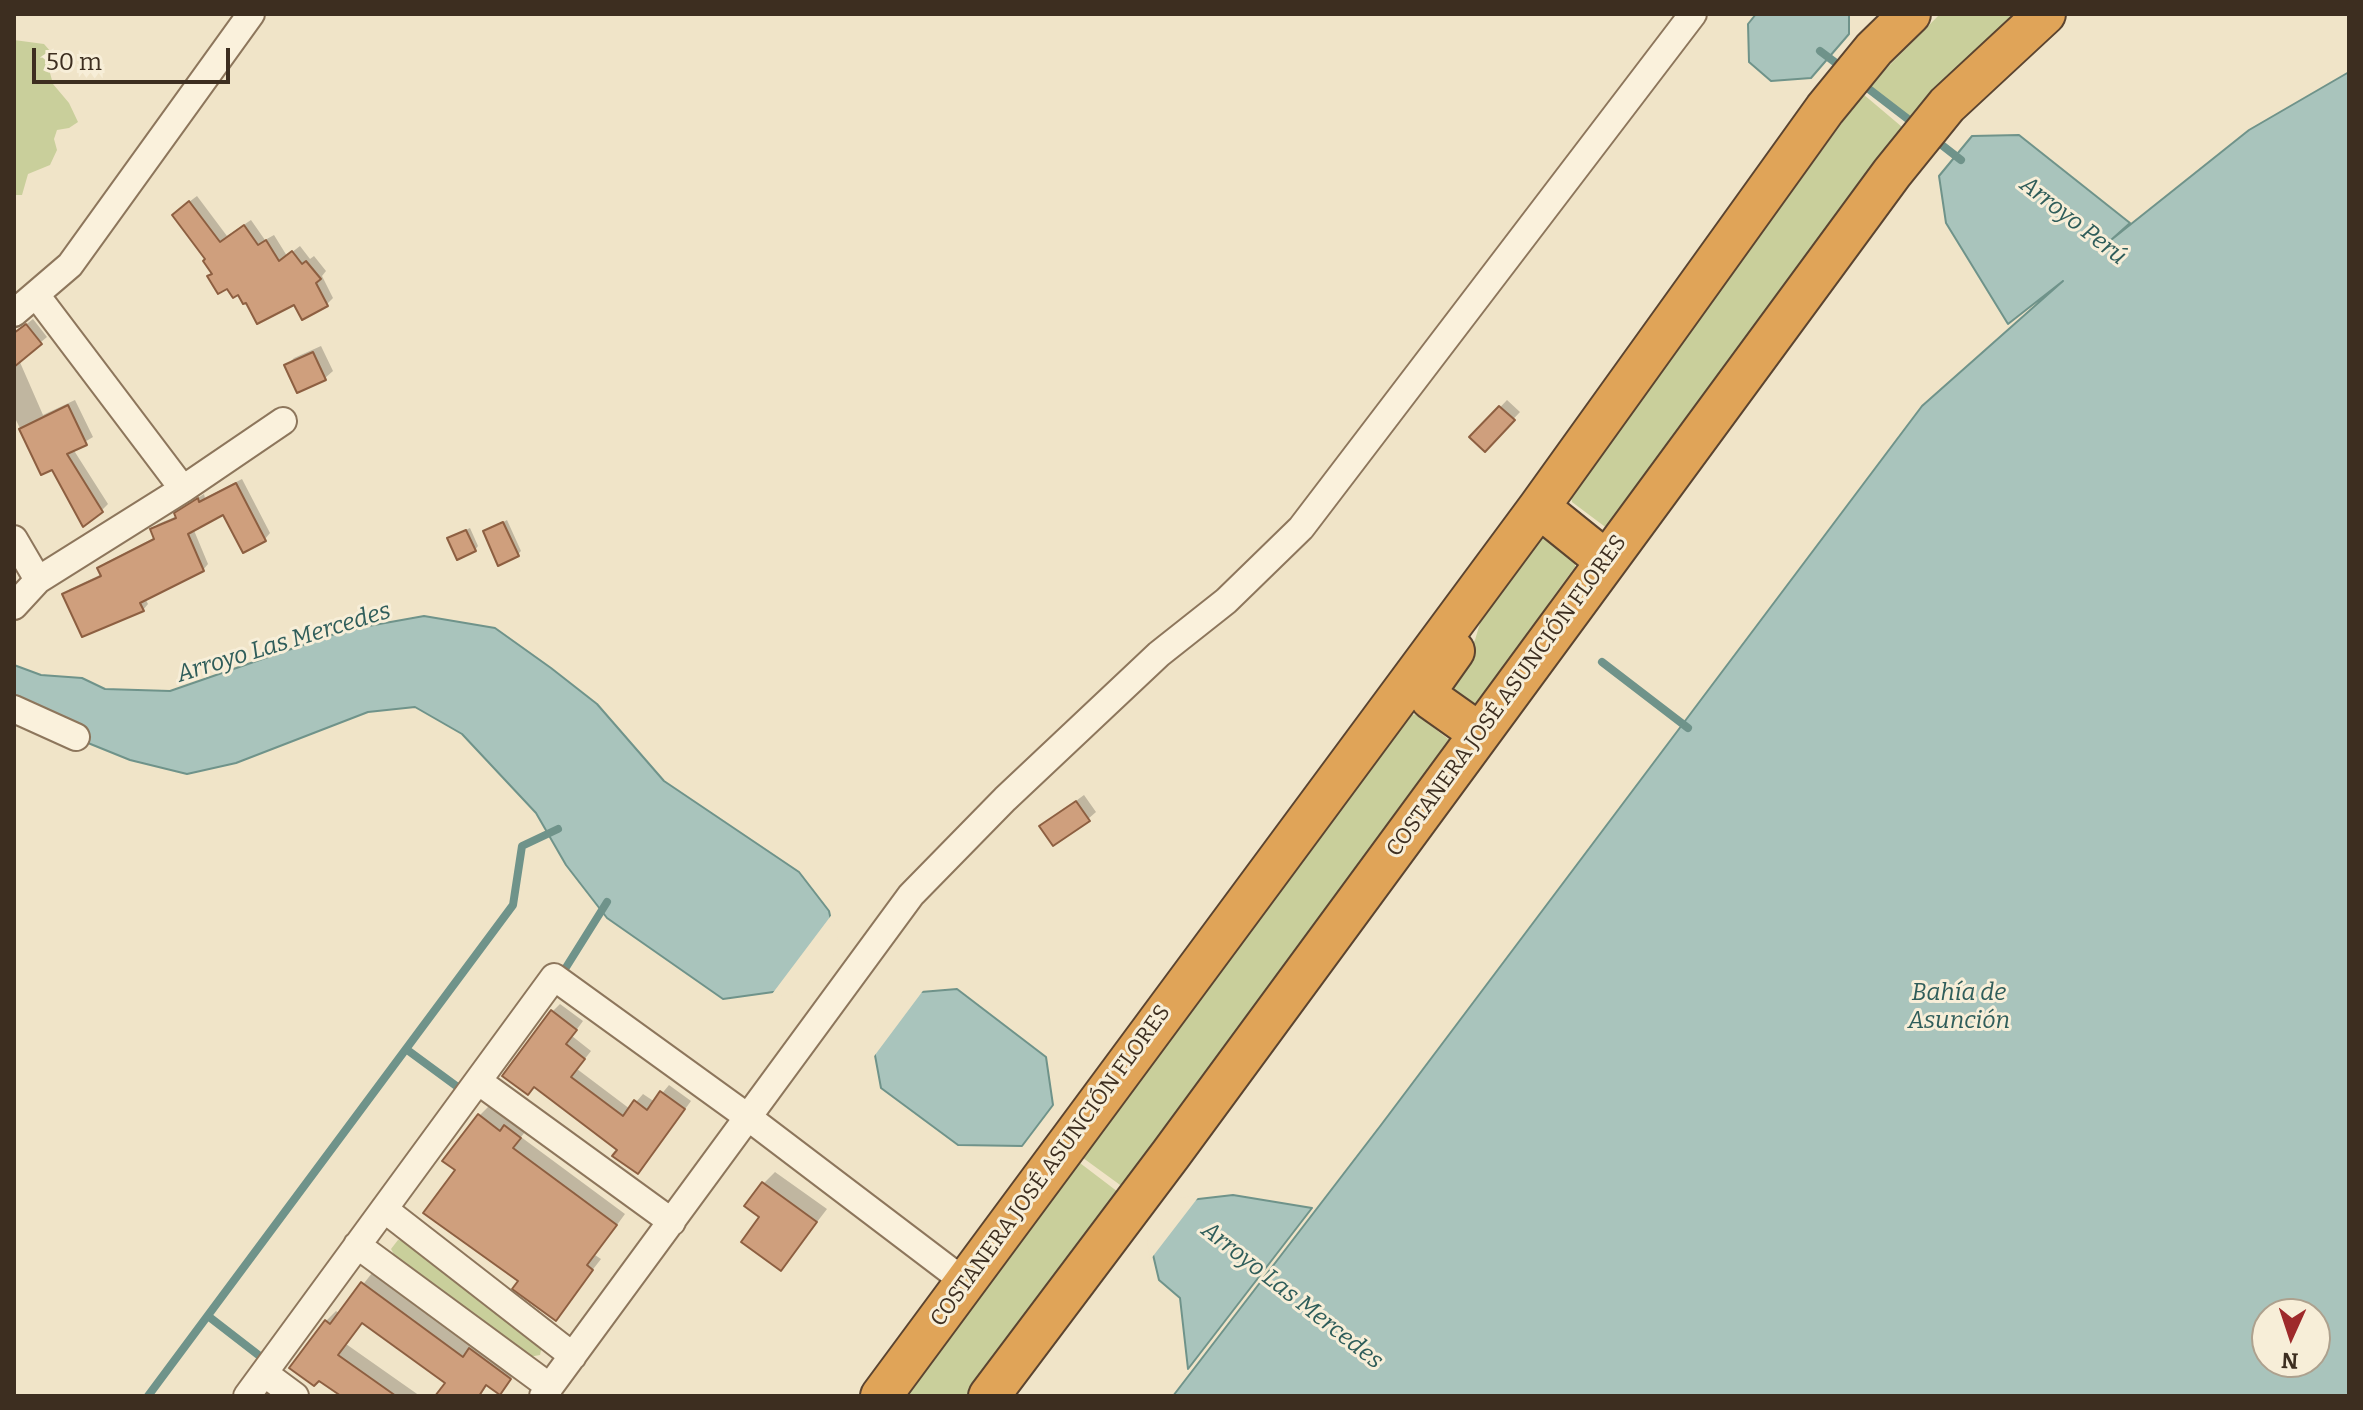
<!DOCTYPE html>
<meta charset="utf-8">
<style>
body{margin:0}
#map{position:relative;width:2363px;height:1410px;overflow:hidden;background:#f0e4c8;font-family:Bitter,serif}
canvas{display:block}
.frame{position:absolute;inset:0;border:16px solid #3d2e20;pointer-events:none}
.north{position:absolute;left:2251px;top:1298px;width:80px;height:80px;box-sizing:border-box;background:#f7eed8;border:2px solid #ada18e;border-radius:50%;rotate:183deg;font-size:22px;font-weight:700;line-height:32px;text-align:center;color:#3d2e20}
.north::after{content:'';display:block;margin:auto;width:28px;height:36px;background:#9e2a2b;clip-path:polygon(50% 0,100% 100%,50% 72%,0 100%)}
.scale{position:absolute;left:32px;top:48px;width:198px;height:36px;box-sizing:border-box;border:4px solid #3d2e20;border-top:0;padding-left:10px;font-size:24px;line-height:28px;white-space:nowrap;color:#3d2e20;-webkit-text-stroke:6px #f7eed8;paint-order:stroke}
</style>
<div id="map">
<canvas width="2363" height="1410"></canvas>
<div class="frame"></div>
<div class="north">N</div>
<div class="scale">50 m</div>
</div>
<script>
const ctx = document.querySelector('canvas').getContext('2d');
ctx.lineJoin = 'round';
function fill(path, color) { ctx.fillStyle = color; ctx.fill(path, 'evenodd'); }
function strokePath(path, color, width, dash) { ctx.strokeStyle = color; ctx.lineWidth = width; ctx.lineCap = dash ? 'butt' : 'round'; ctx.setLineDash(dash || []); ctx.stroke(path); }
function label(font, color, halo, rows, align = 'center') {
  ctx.font = font + ' Bitter,serif'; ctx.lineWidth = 6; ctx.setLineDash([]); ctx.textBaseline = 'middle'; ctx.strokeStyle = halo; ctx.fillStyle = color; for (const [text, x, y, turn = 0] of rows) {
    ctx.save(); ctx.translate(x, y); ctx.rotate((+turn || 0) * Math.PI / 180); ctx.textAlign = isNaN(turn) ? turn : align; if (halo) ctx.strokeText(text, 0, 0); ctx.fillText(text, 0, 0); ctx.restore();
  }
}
fill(new Path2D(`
 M1940,14h86l-112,111 -45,-39z
 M14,40l30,4 7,8 -1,21 3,11 16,19 9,19 -9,6 -12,2 -3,9 3,11 -7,15 -22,9 -6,21h-8z
 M1863,94l45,38 -300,397 -36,-27 -1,-7z
 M1546,537l29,22v8l-25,34 -8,22 -59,80 -8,2 -27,-20 1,-8 26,-37 7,-24 56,-77z
 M1416,714l36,28 -325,448 -48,-35 326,-438z
 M1076,1160l46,35 -148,201h-74z
 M398,1240l8,1 136,104 -2,10 -11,2 -134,-101 -4,-7z`), '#c9cf9b');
const water = new Path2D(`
 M1756,14h93v20l-38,44 -40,3 -22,-19 -1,-38z
 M2349,72v1324h-1176l208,-271 541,-719 141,-125 -55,43 -62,-101 -7,-47 33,-40 47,-1 111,88 -19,17 138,-110zM2267,1314h48v48h-48z
 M424,616l71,12 56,40 46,36 67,77 135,91 30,39 7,33 -34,44 -79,11 -116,-81 -41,-53 -30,-52 -74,-79 -47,-27 -47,5 -132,51 -49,11 -57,-14 -42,-17 -25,-18 -49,-23v-37l27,10 41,3 23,11 65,2 176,-61z
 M957,989l89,68 7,48 -31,41 -64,-1 -77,-57 -9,-49 37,-46z
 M1233,1195l79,13 -124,161 -8,-71 -21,-18 -9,-38 31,-41z`);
fill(water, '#a9c4bc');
strokePath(water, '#6f938a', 2);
fill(new Path2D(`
 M833,913l6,34 -35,45 -35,6z
 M925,988l-53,71 -3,-23 38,-46z
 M1200,1195l-50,65 -3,-21 32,-41z`), '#f0e4c8');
fill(new Path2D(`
 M197,196l30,40 24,-16 14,20 9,-5 13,21 13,-10 10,13 4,-3 12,15 -4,5 11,22 -7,7 -88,-13 -24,-19 -33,-65z
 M33,319l14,18 -28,23 24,55 32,-15 18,37 -20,12 35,55 -6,6 -49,-43 -11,6 -28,-57v-82z
 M321,346l12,25 -8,7 -39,-12 8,-8z
 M1507,400l13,12 -35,37 -13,-12z
 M242,479l28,54 -5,6 -42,-27 -30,16 15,36 -5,6 -58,28 3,6 -5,6 -79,-16 6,-5 32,-15 -2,-5 5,-6 51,-26 -4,-8 6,-5 19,-8 5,-8 22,-14 1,4z
 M507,520l14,31 -3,3 -33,-22z
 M470,528l8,18 -3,4 -22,-14z
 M1084,795l12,17 -8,7 -46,7z
 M560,1004l23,17 -11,15 19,15 -14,18 53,40 13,-15 12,8 14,-17 22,16 -46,63 -25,-15 -85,-64 17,-73z
 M489,1106l22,16 5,-5 13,10 -8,10 104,77 -30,41 6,4 -46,59 -34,-38 -63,-110 21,-54z
 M775,1172l52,37 -46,60 -19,-52 2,-34z
 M372,1273l101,74 8,-8 39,29 -21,24 -11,-8 -8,12h-42l10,-14 -85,-61 -17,23 74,52h-76l-24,-17 -28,-12 34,-46 10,-10 4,3z`), '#0003');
strokePath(new Path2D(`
 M1820,51l24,18
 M1861,83l56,43
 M1934,139l27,21
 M1602,662l86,66
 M565,969l42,-67
 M406,1049l53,39
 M208,1316l53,41
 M148,1396l365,-491 9,-59 36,-17`), '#6f938a', 8);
const building = new Path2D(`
 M189,201l31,41 24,-17 14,20 8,-5 13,21 13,-10 10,13 4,-3 15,18 -5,4 12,23 -26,14 -8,-15 -37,19 -11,-21 -3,1 -5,-9 -5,3 -6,-9 -9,5 -11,-18 5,-2 -9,-13 2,-2 -33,-44z
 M26,324l16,20 -28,23v-34z
 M313,352l13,28 -29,13 -13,-28z
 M68,405l19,40 -20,9 36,58 -20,15 -31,-57 -11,5 -22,-46z
 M1499,406l16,14 -30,32 -16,-15z
 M236,483l30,58 -23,12 -20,-38 -35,19 16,37 -64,32 4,8 -62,26 -20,-43 39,-18 -4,-8 57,-29 -4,-10 26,-11 -2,-5 24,-15 1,4z
 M503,522l16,34 -21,10 -15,-35z
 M466,530l10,21 -19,9 -10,-22z
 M1076,801l14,20 -37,25 -14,-20z
 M551,1010l26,20 -11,14 19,15 -14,18 52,39 11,-16 13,10 13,-19 25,18 -47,65 -26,-18 5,-6 -83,-63 -6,8 -26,-19z
 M478,1114l22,17 4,-6 17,13 -8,10 104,77 -30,40 6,5 -37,51 -44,-32 6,-8 -95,-68 32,-43 -13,-9z
 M762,1182l55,40 -36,49 -40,-29 18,-25 -15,-11z
 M361,1282l102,75 6,-9 42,31 -11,16 -14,-10 -7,11h-44l10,-13 -83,-60 -24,32 58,41h-55l-22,-15 -5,5 -25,-18 36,-48 5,4z`);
fill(building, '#cf9f7d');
strokePath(building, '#8d5f41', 2);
const minor = new Path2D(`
 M37,296l146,193
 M14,313l56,-48 181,-251
 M14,539l24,41
 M14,606l24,-26 145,-91 100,-68
 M14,709l62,28
 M478,1081l194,141
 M384,1209l189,147
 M357,1245l193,142
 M264,1373l31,23
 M247,1396l307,-419 195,141 216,164
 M543,1396l368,-501 94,-96 154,-145 67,-53 75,-73 392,-514`);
const highway = new Path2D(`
 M1539,507l67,54
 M1454,651l-22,31 -1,17 48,34
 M881,1396l658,-889 286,-398 49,-60 36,-35
 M989,1396l182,-242 721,-981 55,-68 98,-91`);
strokePath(minor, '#8d765c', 30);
strokePath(highway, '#5b4430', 44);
strokePath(minor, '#faf1dc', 26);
strokePath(highway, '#e0a458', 40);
label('22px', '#3d2e20', '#f7eed8', [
 ["COSTANERA JOSÉ ASUNCIÓN FLORES",1507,696,-54],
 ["COSTANERA JOSÉ ASUNCIÓN FLORES",1051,1166,-54]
]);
label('italic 24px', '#2f5d5a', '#f7eed8', [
 ["Arroyo Perú",2073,221,38],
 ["Arroyo Las Mercedes",284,643,-17],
 ["Bahía de",1959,993],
 ["Asunción",1959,1021],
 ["Arroyo Las Mercedes",1292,1296,38]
]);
</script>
